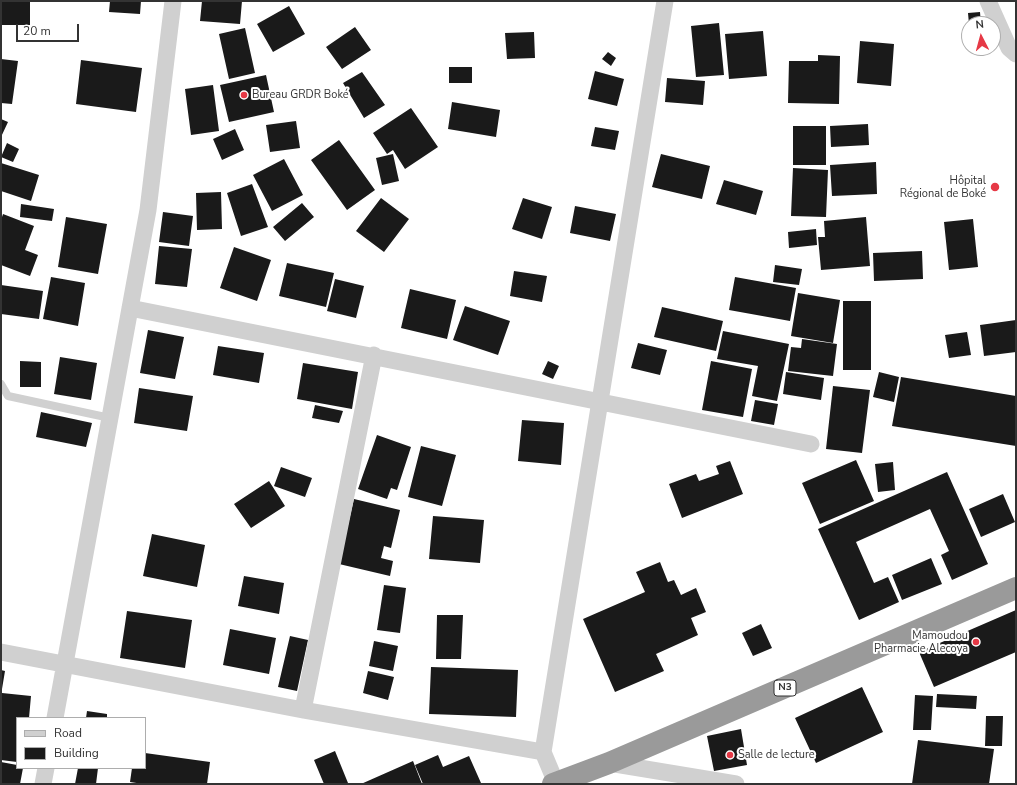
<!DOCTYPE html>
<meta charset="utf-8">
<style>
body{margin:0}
#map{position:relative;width:1017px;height:785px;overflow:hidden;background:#fff;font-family:"Nunito Sans",sans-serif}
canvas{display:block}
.frame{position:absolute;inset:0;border:2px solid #333;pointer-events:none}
.legend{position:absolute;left:16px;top:717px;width:130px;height:52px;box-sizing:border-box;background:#fff;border:1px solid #adadad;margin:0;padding:5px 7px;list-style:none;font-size:12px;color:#333}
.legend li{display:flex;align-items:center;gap:8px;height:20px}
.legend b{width:20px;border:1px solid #adadad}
.north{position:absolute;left:961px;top:16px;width:40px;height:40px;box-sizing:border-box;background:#fff;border:1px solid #adadad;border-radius:50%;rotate:354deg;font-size:11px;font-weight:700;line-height:16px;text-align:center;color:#333}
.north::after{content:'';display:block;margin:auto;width:14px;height:18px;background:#e63946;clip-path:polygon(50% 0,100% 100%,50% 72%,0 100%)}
.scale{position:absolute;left:16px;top:24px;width:63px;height:18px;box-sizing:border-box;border:2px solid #333;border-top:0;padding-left:5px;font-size:12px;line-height:14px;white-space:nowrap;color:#333;-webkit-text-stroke:3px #fff;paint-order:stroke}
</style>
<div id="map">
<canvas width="1017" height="785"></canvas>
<div class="frame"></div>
<ul class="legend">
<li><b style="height:5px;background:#d0d0d0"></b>Road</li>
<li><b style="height:11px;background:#1a1a1a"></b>Building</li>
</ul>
<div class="north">N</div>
<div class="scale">20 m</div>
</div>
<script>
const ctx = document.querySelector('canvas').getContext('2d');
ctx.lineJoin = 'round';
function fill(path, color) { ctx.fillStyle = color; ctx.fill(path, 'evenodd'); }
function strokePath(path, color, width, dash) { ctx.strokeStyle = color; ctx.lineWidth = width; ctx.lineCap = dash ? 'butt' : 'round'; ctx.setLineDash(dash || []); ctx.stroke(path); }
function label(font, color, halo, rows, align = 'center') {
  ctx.font = font + ' "Nunito Sans",sans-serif'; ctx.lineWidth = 4; ctx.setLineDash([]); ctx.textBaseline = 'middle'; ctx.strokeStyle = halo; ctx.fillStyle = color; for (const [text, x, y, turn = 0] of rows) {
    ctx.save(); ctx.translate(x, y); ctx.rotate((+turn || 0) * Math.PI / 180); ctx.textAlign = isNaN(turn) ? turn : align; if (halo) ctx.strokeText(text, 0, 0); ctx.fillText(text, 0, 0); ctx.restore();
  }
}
fill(new Path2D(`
 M1,1h29v24h-29z
 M110,1h31l-1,13 -31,-2z
 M202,1h40l-2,23 -40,-3z
 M289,6l16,28 -32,18 -16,-28z
 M980,12l1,12h-12l-1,-11z
 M719,23l5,52 -28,2 -5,-51z
 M355,27l16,23 -29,19 -16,-22z
 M245,28l10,45 -26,6 -10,-45z
 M763,31l4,45 -38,3 -4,-45z
 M534,32l1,26 -28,1 -2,-26z
 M860,41l34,3 -3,42 -34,-3z
 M608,52l8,6 -5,8 -9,-7z
 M818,55l22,1 -1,48 -51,-1 1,-42h29z
 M1,59l17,2 -6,43 -11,-1z
 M81,60l61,8 -6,44 -60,-8z
 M449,67h23v16h-23z
 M595,71l29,8 -7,27 -29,-7z
 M362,72l23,33 -21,13 -21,-35z
 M266,75l8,37 -45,10 -9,-37z
 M667,78l38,3 -2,24 -38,-3z
 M213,85l6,46 -28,4 -6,-46z
 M452,102l48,8 -4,27 -48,-8z
 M411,108l27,39 -33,22 -12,-19 -6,4 -14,-21z
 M1,119l7,3 -7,15z
 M296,121l4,27 -30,4 -4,-27z
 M868,124l1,21 -38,2 -1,-21z
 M793,126h33v39h-33z
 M595,127l24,4 -4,19 -24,-4z
 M235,129l9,21 -22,10 -9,-21z
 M339,140l36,50 -28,20 -36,-50z
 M7,143l12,6 -6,13 -12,-5z
 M393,154l6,27 -17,4 -6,-27z
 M661,154l49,12 -8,33 -50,-12z
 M284,159l19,36 -31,16 -19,-36z
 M876,162l1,32 -45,2 -2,-31z
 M1,163l38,12 -8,26 -30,-10z
 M793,168l35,2 -2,47 -35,-1z
 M724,180l39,11 -7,24 -40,-11z
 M252,184l16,43 -27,9 -14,-43z
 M221,192l1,37 -25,1 -1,-37z
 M381,198l28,21 -25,33 -28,-21z
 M523,198l29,9 -10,32 -30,-10z
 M302,203l12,14 -29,24 -12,-14z
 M21,204l33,5 -2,12 -32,-4z
 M575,206l41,8 -6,27 -40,-8z
 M163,212l30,4 -4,30 -30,-4z
 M3,214l31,12 -9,24 13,5 -8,21 -29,-11v-45z
 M66,217l41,7 -9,50 -40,-7z
 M866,217l4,49 -49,4 -3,-33h7l-1,-16z
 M973,219l5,48 -29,3 -5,-48z
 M816,229l1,16 -28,3 -1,-16z
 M159,246l33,3 -5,38 -32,-3z
 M234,247l37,13 -14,41 -37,-13z
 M922,251l1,28 -49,2 -1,-28z
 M287,263l47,10 -8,34 -47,-11z
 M775,265l27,4 -3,16 -26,-3z
 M514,271l33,5 -5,26 -32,-6z
 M51,277l34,6 -7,43 -35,-7z
 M735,277l61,11 -6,33 -61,-11z
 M335,279l29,7 -8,32 -29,-7z
 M1,285l42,6 -4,28 -38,-5z
 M410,289l46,11 -9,39 -46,-11z
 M798,293l42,7 -7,43 -42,-7z
 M843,301h28v69h-28z
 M465,306l45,15 -12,34 -45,-15z
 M662,307l61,14 -7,30 -62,-14z
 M1016,320v32l-32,4 -4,-31z
 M148,330l36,7 -9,42 -35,-6z
 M723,331l66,13 -12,57 -25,-5 6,-30 -41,-7z
 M967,332l4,23 -22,3 -4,-23z
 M802,339l35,5 -4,32 -45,-5 3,-24 10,1z
 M638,343l29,7 -7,25 -29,-7z
 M218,346l46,7 -5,30 -46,-8z
 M60,357l37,6 -6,37 -37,-6z
 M20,361l21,1v25h-21z
 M548,361l11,5 -6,13 -11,-5z
 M711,361l41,8 -9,48 -41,-7z
 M303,363l55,9 -6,37 -55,-10z
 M786,372l38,6 -3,22 -38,-6z
 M879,372l20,5 -5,25 -21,-5z
 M901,377l115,19v50l-124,-20z
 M833,386l37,4 -8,63 -36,-4z
 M139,388l54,8 -6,35 -53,-8z
 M755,400l23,4 -4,21 -23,-4z
 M315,405l28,6 -4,12 -27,-5z
 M41,412l51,11 -6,24 -50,-10z
 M522,420l42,3 -3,42 -43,-4z
 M377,435l34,12 -14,43 -6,-2 -4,11 -29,-10z
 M421,446l35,9 -14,51 -34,-9z
 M856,460l18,41 -54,23 -18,-41z
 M730,461l13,33 -61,24 -13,-34 27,-10 3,7 20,-7 -3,-8z
 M893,462l2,28 -17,2 -3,-28z
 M281,467l31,11 -7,19 -31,-11z
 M947,472l41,92 -36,16 -11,-25 8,-4 -19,-42 -74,33 18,41 14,-6 11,25 -40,18 -41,-91z
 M269,481l16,25 -34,22 -17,-24z
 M1003,494l12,28 -34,15 -12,-28z
 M354,499l46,11 -9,38 -7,-2 -3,12 12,3 -3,15 -51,-12z
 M433,516l51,4 -4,43 -51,-4z
 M152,534l53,11 -8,42 -54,-11z
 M931,558l11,26 -40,16 -10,-25z
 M660,562l8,20 6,-2 7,15 15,-7 10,24 -15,6 7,17 -42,19 8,17 -49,21 -32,-73 62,-27 -9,-20z
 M244,576l40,7 -5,31 -41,-8z
 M384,585l22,3 -6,45 -23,-3z
 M1016,610v42l-82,35 -15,-35z
 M127,611l65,9 -7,48 -65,-10z
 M437,615h26l-2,44h-25z
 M761,624l11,24 -19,8 -11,-23z
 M230,629l46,9 -7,36 -46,-9z
 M290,636l18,4 -11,51 -19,-4z
 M374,641l24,5 -5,25 -24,-5z
 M431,667l87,3 -2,47 -87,-3z
 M1,670l4,1 -3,18h-1z
 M368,671l26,6 -6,23 -25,-7z
 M862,687l21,45 -67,31 -21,-45z
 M2,693l29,3 -2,22h-12v44l-16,-2z
 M937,694l40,2 -1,13 -40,-2z
 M915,695l18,1 -2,34h-18z
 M87,711l20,3v4h-21z
 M986,716h17l-1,30h-17z
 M741,729l6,36 -33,6 -7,-35z
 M918,740l76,9 -5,35h-77z
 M335,751l13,32 -24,1 -10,-24z
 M145,753l65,9 -3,22h-64l-13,-2 2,-14h13z
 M438,755l5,12 26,-11 12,27 -58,1 -8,-19z
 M413,761l9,23h-61z
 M1,762l16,3v3h6l-3,16h-19z
 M78,768h20l-2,16h-21z`), '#1a1a1a');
strokePath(new Path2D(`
 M1,384l7,12 102,22`), '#d0d0d0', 8);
strokePath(new Path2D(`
 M988,1l21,47 7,6
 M130,308l681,136
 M1,652l302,58 240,42
 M303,710l71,-355
 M55,718l93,-508 25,-209
 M609,763l127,21
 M556,783l-13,-31 122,-751
 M43,784l3,-16`), '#d0d0d0', 17);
strokePath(new Path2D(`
 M553,784l56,-21 407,-175`), '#9a9a9a', 22);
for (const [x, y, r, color] of [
 [244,95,4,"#e63946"],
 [995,187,5,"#e63946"],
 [976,642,4,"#e63946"],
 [730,755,4,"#e63946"]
]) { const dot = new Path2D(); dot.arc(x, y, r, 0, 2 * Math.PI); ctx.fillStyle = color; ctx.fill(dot); strokePath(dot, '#fff', 1.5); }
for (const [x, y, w] of [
 [785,688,22]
]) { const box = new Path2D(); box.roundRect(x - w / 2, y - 8, w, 16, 3); ctx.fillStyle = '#fff'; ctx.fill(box); strokePath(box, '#333', 1); }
label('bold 10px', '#333', null, [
 ["N3",785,688]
]);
label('11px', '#333', '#fff', [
 ["Bureau GRDR Boké",252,95],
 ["Hôpital",986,181,"right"],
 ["Régional de Boké",986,194,"right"],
 ["Mamoudou",968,636,"right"],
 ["Pharmacie Alecoya",968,649,"right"],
 ["Salle de lecture",738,755]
], 'left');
</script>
